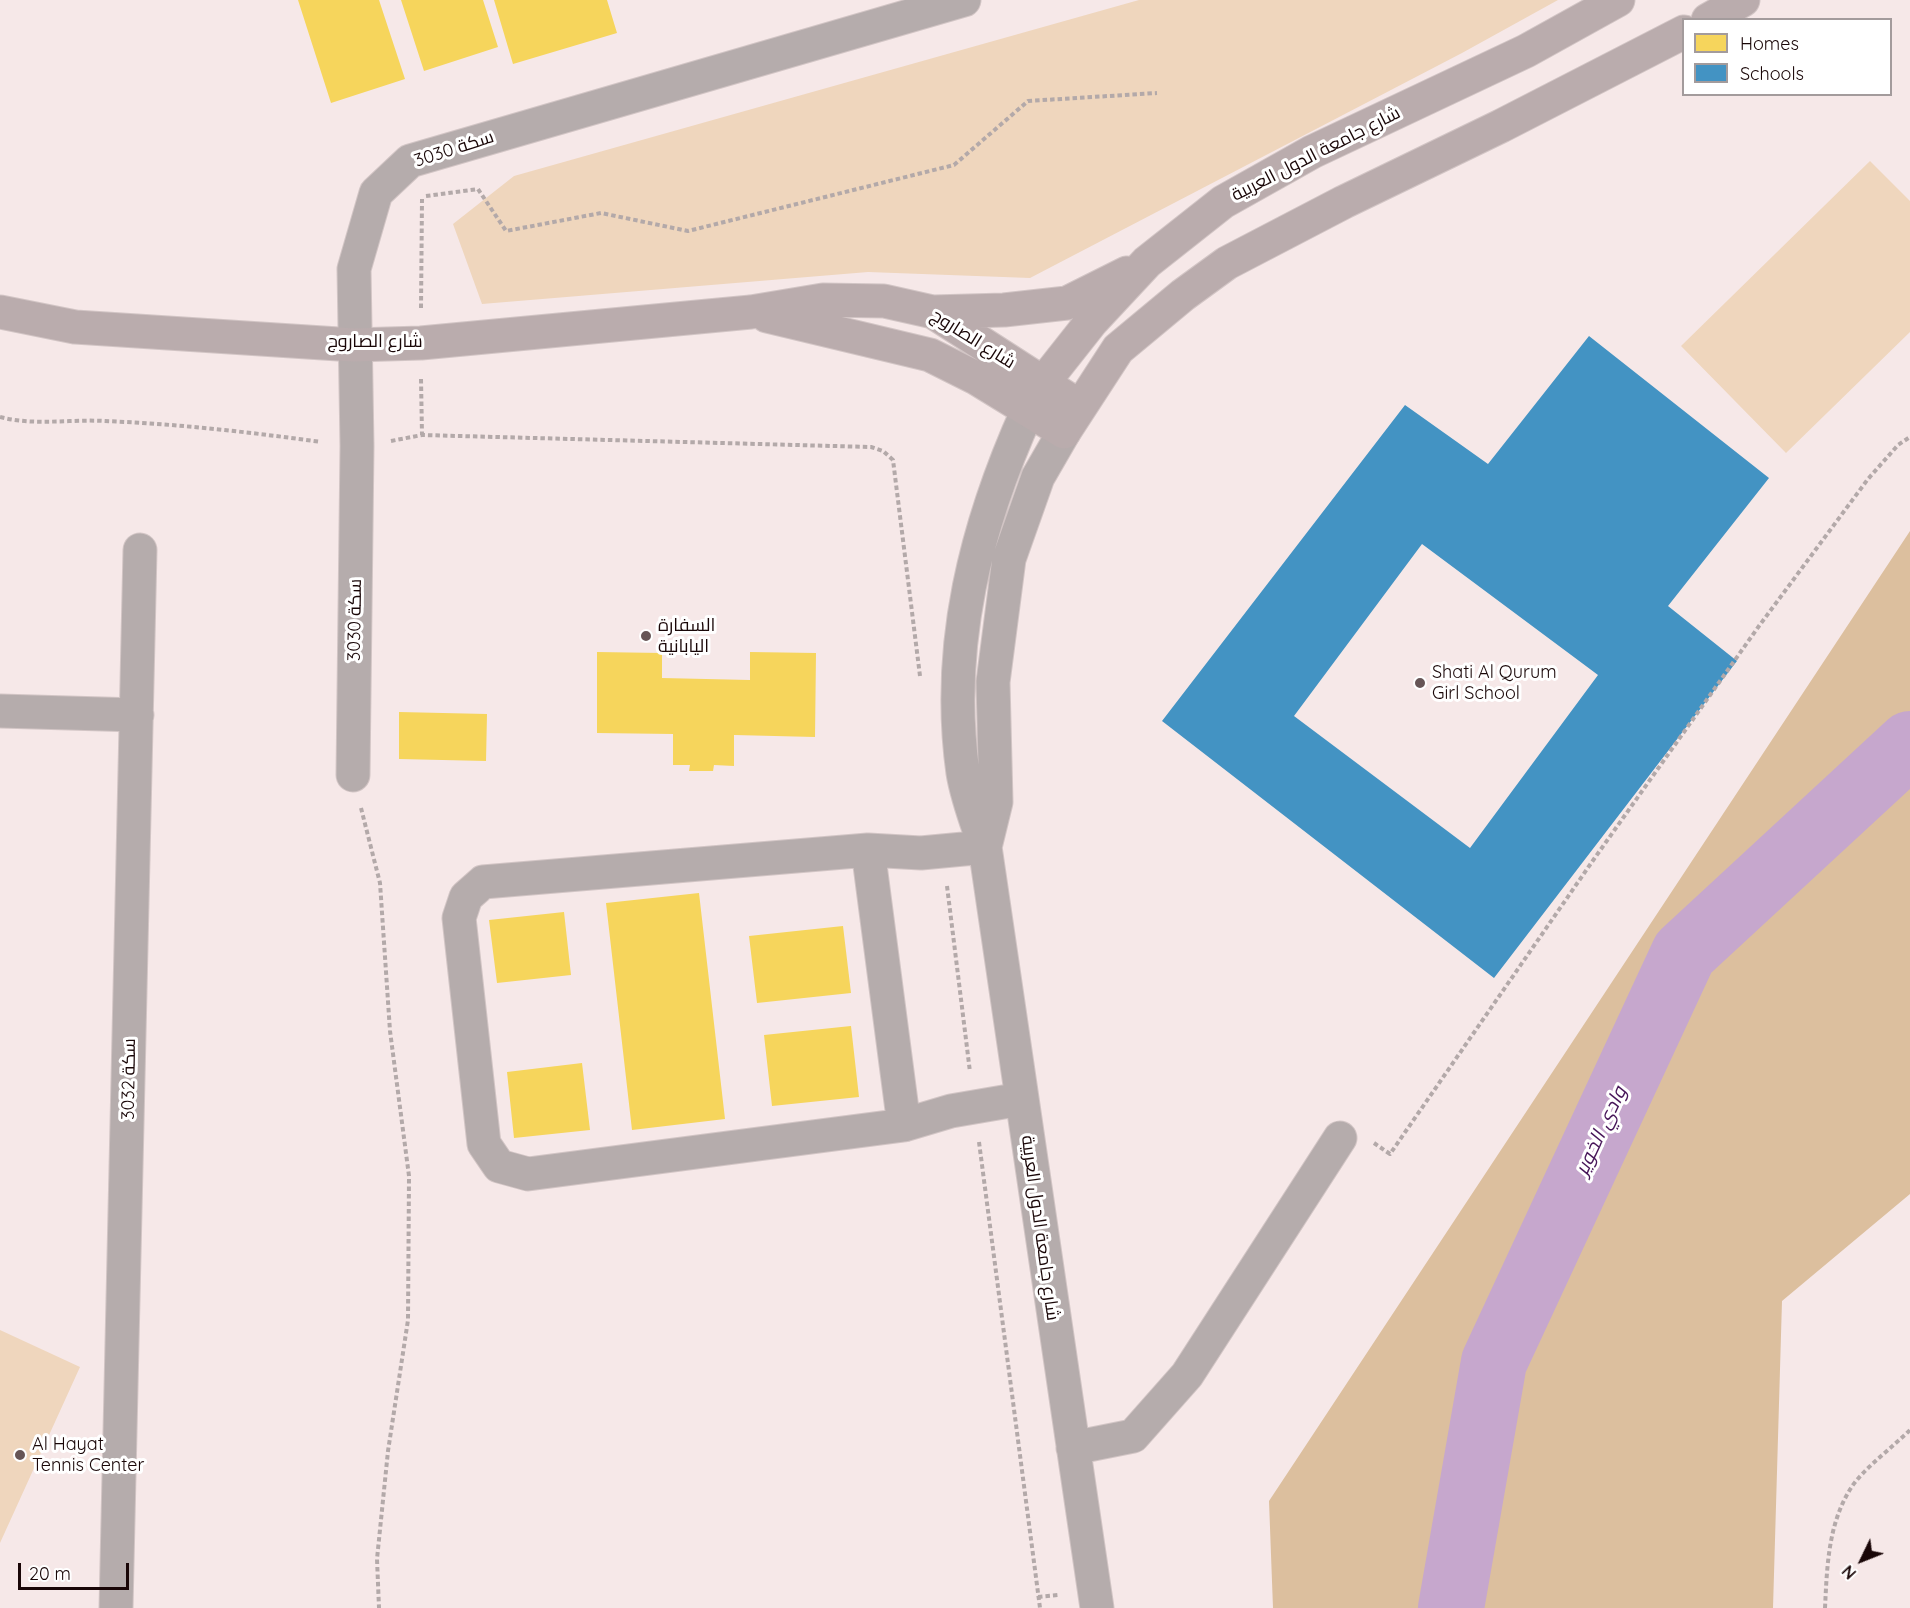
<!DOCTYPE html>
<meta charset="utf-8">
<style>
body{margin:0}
#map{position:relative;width:1910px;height:1608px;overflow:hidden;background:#f6e8e8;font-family:Quicksand,sans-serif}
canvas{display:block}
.legend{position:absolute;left:1682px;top:18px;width:210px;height:78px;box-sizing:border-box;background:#fff;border:2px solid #a39b9c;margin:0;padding:8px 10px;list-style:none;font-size:18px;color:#190607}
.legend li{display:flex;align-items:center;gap:12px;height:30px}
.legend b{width:30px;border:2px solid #a39b9c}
.north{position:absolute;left:1832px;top:1530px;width:60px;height:60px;-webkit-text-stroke:4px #fff;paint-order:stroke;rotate:227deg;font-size:16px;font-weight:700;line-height:24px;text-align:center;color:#190607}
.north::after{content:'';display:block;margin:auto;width:21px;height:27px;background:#190607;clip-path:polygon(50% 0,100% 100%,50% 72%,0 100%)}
.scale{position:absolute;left:18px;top:1563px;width:111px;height:27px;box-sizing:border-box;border:3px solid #190607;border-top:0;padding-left:8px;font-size:18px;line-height:21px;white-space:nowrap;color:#190607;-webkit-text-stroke:4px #fff;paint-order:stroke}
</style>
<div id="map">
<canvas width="1910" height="1608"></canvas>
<ul class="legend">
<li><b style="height:16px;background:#f6d55c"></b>Homes</li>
<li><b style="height:16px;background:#4393c3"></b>Schools</li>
</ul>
<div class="north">N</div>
<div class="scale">20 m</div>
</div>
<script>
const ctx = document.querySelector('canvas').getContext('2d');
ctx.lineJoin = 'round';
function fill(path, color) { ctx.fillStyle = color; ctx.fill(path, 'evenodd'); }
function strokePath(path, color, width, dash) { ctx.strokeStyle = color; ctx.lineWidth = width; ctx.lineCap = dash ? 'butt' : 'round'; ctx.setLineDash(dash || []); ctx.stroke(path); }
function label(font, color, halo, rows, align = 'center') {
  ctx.font = font + ' Quicksand,Cairo,sans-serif'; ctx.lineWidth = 6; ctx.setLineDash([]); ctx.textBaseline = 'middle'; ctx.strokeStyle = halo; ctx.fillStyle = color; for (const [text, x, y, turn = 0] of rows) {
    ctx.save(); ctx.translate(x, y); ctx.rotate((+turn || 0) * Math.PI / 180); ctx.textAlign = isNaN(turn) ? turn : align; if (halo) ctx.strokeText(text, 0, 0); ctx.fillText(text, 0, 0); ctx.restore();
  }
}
fill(new Path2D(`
 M1139,0h419l-96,53 -432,225 -162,-6 -386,32 -29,-80 61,-48z
 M1870,161l40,40v131l-124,121 -105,-107z
 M0,1330l80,37 -80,176z`), '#efd6bd');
fill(new Path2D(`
 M1910,531v663l-128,107 -9,307h-500l-4,-107z`), '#dcbf9e');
fill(new Path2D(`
 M298,0h81l26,79 -74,24z
 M401,0h82l15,47 -74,24z
 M494,0h113l10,33 -104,31z
 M597,652l65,1v25l88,2v-28l66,1 -1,84 -81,-2v31l-20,-1 -1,6h-24l1,-6h-17v-31l-76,-1z
 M399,712l88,2 -1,47 -87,-2z
 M699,893l26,226 -93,11 -26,-227z
 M564,912l7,63 -74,8 -8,-63z
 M843,926l8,67 -94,10 -8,-67z
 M851,1026l8,71 -87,9 -8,-71z
 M582,1063l8,67 -76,8 -7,-66z`), '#f6d55c');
fill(new Path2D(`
 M1589,336l180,142 -101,128 69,55 -243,317 -332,-257 243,-316 83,59zM1422,544l176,131 -128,173 -176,-132z`), '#4393c3');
strokePath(new Path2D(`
 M1451,1608l43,-246 190,-409 226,-209`), '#c6a7cd', 66);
const minor = new Path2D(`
 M1028,410c-52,115 -83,236 -65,363 4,25 14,50 22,74l112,761
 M0,711l137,4
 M353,775l4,-329 -3,-177 22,-76 34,-32 554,-161
 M985,847l-64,6 -53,-3 -385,32 -17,15 -7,21 25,226 15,22 29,8 376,-49 47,-14 70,-12
 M985,847l11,-45 -3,-120 16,-123 29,-82 26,-45
 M868,850l36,275
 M1073,1448l60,-12 54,-61 153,-237
 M116,1608l24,-1058`);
const major = new Path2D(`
 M1708,20l35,-20
 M0,312l75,15 279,18 67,-2 330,-31 72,-12 61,1 49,11 146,94
 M933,312l71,-2 63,-7 60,-30
 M767,316l163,39 46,23 88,54 54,-83 65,-54 44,-32 117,-61 157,-76 183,-94
 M1033,401l10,-18 49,-62 55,-59 76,-60 89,-50 214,-101 92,-51`);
strokePath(minor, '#d2c5c5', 35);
strokePath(major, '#d2c5c5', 35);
strokePath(new Path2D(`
 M426,196l52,-7 28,42 95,-18 87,18 266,-66 74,-64 129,-8
 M421,308l1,-109
 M421,379l1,56
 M0,417c34,9 70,2 105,4 73,3 144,11 216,21
 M391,441l31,-6 449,12 12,4 10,9 27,216
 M361,808l19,75 10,148 19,145 -1,144 -20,131 -11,108 2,49
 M947,886l23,186
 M979,1142l61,466
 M1374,1143l16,11 204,-295 165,-233 109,-147 30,-34 12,-8
 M1038,1597l20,-2
 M1825,1608c2,-41 3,-84 26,-120 11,-18 43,-42 59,-58`), '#b3a9a9', 4, [4.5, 3]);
strokePath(minor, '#b5acac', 33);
strokePath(major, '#baacad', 33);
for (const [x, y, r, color] of [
 [646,636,6,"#665556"],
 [1420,683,6,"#665556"],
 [20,1455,6,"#665556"]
]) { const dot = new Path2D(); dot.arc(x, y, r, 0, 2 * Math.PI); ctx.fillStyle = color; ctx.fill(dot); strokePath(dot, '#fff', 2); }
label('18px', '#190607', '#fff', [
 ["سكة 3030",454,149,-18],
 ["شارع جامعة الدول العربية",1316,154,-27],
 ["شارع الصاروج",973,339,32],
 ["شارع الصاروج",375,342],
 ["سكة 3030",355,620,-89],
 ["سكة 3032",129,1079,-89],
 ["شارع جامعة الدول العربية",1040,1228,82]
]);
label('18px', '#190607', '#fff', [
 ["السفارة",658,626],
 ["اليابانية",658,647],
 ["Shati Al Qurum",1432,673],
 ["Girl School",1432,694],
 ["Al Hayat",32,1445],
 ["Tennis Center",32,1466]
], 'left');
label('italic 20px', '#471559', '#fff', [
 ["وادي الخوير",1601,1131,-65]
]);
</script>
